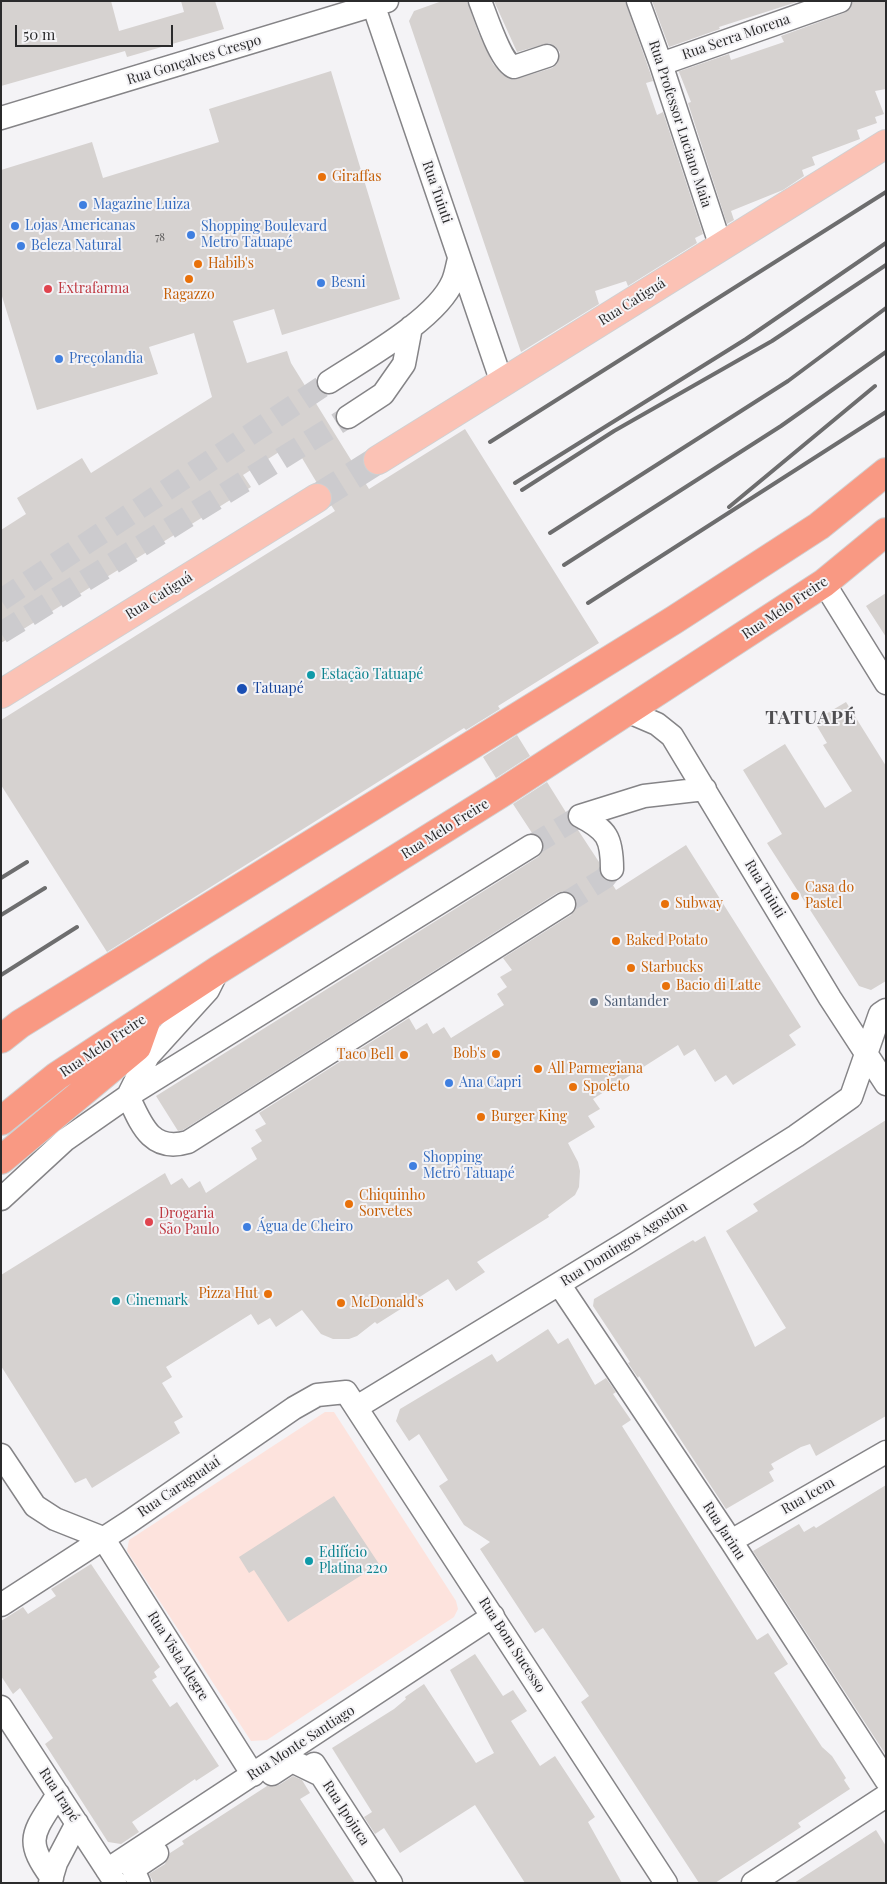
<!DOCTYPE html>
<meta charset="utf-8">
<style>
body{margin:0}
#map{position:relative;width:887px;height:1884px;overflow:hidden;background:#f4f3f6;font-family:"Playfair Display",serif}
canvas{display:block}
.frame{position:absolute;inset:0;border:2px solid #2b2b2c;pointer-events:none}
.scale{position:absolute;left:15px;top:25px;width:158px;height:22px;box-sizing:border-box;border:2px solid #2b2b2c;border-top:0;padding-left:6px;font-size:15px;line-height:18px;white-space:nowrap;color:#2b2b2c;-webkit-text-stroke:4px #f4f3f6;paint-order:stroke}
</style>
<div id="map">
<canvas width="887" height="1884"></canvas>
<div class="frame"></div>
<div class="scale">50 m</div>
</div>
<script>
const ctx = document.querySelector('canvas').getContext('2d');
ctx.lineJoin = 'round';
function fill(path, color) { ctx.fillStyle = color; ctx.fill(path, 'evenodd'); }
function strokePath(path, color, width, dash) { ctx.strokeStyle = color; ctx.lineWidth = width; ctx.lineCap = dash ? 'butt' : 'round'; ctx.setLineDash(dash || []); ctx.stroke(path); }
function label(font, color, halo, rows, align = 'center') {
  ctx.font = font + ' "Playfair Display",serif'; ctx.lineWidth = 4; ctx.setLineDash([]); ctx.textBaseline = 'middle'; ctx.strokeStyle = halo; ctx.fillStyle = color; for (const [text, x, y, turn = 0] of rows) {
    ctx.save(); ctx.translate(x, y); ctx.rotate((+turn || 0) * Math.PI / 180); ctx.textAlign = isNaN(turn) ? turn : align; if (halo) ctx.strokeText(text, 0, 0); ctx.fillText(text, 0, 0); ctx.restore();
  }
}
fill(new Path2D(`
 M325,1412h9l122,189 2,8 -4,8 -187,123 -16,1 -124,-190 2,-11z`), '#fde3dd');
fill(new Path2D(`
 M1,1h110l8,30 65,-19 -3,-11h34l9,28 -97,28 -2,-6 -124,35z
 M442,1h25l11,31 15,32 9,10 11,6 39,-12 5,-4 3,-12 -5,-6 -6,-3 -32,9 -23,-51h131l28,80 -7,2 11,32 6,-3 40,122 -8,4 2,5 -69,43 -2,-5 -31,10 4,13 -78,48 -112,-331 5,-10z
 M652,1h148l-81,26 1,2 -51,18z
 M853,1h33v88l-11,2 9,23 -9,3 2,6 -20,7 3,9 -48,18 3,8 -13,5 2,6 -21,14 -52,21 3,9 -7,4 -39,-121 3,-1 -12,-30h-2l52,-18 2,6 53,-18 -3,-6 63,-23 6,-4z
 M331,71l69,228 -118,36 -8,-26 -41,12 14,42 40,-12 4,12 78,126 96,-60 134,214 -101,63 2,3 -34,21 -2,-2 -357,224 -106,-167v-65l334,-209 -4,-6 2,-8 -3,-7 -5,-5 -8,-2 -24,-40 -50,32 8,12 -250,156v-113l25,-16 -9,-16 65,-40 9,15 121,-76 -18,-64 -45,14 9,27 -121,36 -36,-117v-123l91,-28 11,36 116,-36 -10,-33z
 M886,593v44l-20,-31z
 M846,702l40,64v215l-15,9 -12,-4 -92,-143 15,-9 -39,-64 42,-26 40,64 27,-17 -29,-46 4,-2 -13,-22z
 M517,735l13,21 -34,22 -13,-21z
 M547,782l20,32 2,9 9,7 21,32 2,14 10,6 5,8 70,-45 115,182 -12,8 7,10 -63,40 -7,-10 -11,7 -20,-33 -11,7 -6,-11 -85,54 7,10 -12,7 7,11 -27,16 10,19 2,9 -1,16 -4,8 -27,20 1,2 -72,45 8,10 -29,19 -8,-12 -71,45 -2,-2 -18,14 -8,3h-16l-12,-5 -19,-24 -26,17 -6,-9 -12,7 -7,-11 -85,53 6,10 -10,6 21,34 -9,5 6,11 -88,55 -6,-10 -11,5 -74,-117v-91l164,-102 6,12 11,-7 7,10 11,-7 6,12 51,-34 -6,-11 11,-7 -7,-11 11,-6 -7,-11 150,-95 7,12 11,-7 6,11 11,-7 7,11 53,-33 -7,-11 10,-7 -7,-10 12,-7 -9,-12 68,-43 6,-11 -2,-7 -5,-4 -6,-2 -7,2 -374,237 -5,1 -22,-35 382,-239 5,-6 -1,-11 -10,-7 -19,-29z
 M886,1120v296l-70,40 -6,-12 -9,3 -30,17 3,5 -5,3 5,9 -48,28 -87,-133 -1,2 -10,-15 2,-1 -37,-56 1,-7 99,-59 2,2 10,-6 50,111 31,-19 -60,-97 32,-20 -5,-7z
 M548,1329l10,15 10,-6 27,47 11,-7 10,14 -3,2 18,26 -9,6 135,214 11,-7 20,31 -14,9 48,74 10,9 14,22 -2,2 6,9 -52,34 3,4 -86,56h-16l-118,-181 8,-6 -46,-68 -8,5 -55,-84 10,-7 -26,-17 -25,-39 9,-6 -29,-46 -10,7 -13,-20 4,-12 92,-55 5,8z
 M886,1485v270l-133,-204 46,-27 5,8 10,-6 2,2z
 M334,1496l45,68 -91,58 -34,-52 -5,3 -10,-16z
 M91,1564l69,103 -6,5 3,5 -5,3 18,27 7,-5 42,64 -23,15 -1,-2 -63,43 7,10 -18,12 -13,-2 -63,-98 8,-6 -33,-50 -7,6 -12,-18v-55l22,-14 5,7 28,-18 -5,-7z
 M475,1654l28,42 10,-6 14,21 -16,10 29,45 15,-10 40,61 -7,5 34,61h-97l-50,-78 -75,48 -16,-25 -9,6 -11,-17 8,-5 -40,-64 62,-39 12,-10 -1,-2 19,-13 52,79 18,-10 -44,-83z
 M293,1776l9,4 8,13 -10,6 55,84h-201l-5,-9 16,-10 5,-11 14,-9 -2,-3 85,-55 12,-1z
 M876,1830l10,16v37h-92z`), '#d6d2d0');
strokePath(new Path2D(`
 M1,600l328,-218
 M1,633l347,-216
 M531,846l49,-30
 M564,904l41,-26 7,-9`), '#cccbce', 22, [22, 11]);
strokePath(new Path2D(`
 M317,498l61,-38`), '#cccbce', 28, [28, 14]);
const minor = new Path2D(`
 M372,1l130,382
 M480,1c6,15 21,62 34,66l33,-11
 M638,1l23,63 60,183
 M661,64l179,-63
 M1,118l386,-117
 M329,382c35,-23 108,-63 124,-101 3,-7 4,-15 6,-22
 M348,417l35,-23 21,-30 7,-37
 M824,583l62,100
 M629,712l28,12 15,12 158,262 56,86
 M580,816l64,-20 61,-7
 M580,816c27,14 32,22 32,53
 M128,1096c13,28 23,57 60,46l376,-238
 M128,1096l20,-40 60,-66 9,-18
 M1,1199l64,-59 63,-44 403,-250
 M559,1284l172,257 155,239
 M357,1407l269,-164 170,-107 55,-39 29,-83 6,-4
 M1,1455l34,51 20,13 48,19
 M103,1538l150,237
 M731,1541l155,-89
 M1,1605l128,-83 165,-114 23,-13 29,-3 320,491
 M1,1707l114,175
 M314,1764l77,119
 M272,1774l20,-13 29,14
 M107,1870l386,-254
 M52,1878c-30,-40 -17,-46 6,-84
 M50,1883l6,-20 21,-40
 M139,1883l-6,-14 24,-16
 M753,1883l133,-87`);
const major = new Path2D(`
 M378,460l508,-316
 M1,694l316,-196`);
const highway = new Path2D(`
 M1,1039l19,-15 654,-404 145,-94 67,-54
 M1,1121l56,-45 161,-106 282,-176 324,-211 62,-51
 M1,1160l136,-113 11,-31`);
strokePath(minor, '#858487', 25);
strokePath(major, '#d0d0d1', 30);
strokePath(highway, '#d0d0d1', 30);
strokePath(minor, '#fff', 22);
strokePath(major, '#fbc2b5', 28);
strokePath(highway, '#f99983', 28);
strokePath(new Path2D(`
 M490,442l396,-250
 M515,483l231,-144 140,-96
 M522,490l92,-59 158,-90 114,-76
 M729,507l146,-121
 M550,533l238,-152 98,-73
 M564,565l217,-139 105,-74
 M588,603l298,-191
 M1,878l26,-16
 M1,915l44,-27
 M1,975l76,-48`), '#6d6d6e', 4);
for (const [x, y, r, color] of [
 [322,177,5,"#e8710a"],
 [83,205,5,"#3f7fe0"],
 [15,226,5,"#3f7fe0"],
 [191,235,5,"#3f7fe0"],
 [21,246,5,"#3f7fe0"],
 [198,264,5,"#e8710a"],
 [189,279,5,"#e8710a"],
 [321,283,5,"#3f7fe0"],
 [48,289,5,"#e0444e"],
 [59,359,5,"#3f7fe0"],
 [311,675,5,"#0f9aa8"],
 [242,689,6,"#1a4fb4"],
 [795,896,5,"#e8710a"],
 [665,904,5,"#e8710a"],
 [616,941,5,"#e8710a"],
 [631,968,5,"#e8710a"],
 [666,986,5,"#e8710a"],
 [594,1002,5,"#5c6f8a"],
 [496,1054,5,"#e8710a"],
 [404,1055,5,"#e8710a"],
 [538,1069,5,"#e8710a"],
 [449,1083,5,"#3f7fe0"],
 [573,1087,5,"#e8710a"],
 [481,1117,5,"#e8710a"],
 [413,1166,5,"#3f7fe0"],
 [349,1204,5,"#e8710a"],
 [149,1222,5,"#e0444e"],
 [247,1227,5,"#3f7fe0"],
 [268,1294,5,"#e8710a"],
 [116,1301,5,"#0f9aa8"],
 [341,1303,5,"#e8710a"],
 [309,1561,5,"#0f9aa8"]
]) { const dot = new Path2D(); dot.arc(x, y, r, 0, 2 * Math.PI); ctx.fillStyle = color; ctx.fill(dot); strokePath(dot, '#f4f3f6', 2); }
label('11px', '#565555', null, [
 ["78",160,238]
]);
label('14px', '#2b2b2c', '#f4f3f6', [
 ["Rua Serra Morena",736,37,-19],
 ["Rua Gonçalves Crespo",194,60,-17],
 ["Rua Professor Luciano Maia",680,124,72],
 ["Rua Tuiuti",437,192,71],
 ["Rua Catiguá",632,302,-32],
 ["Rua Catiguá",159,596,-32],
 ["Rua Melo Freire",785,608,-34],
 ["Rua Melo Freire",445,829,-32],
 ["Rua Tuiuti",765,889,59],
 ["Rua Melo Freire",103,1046,-34],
 ["Rua Domingos Agostim",624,1244,-32],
 ["Rua Caraguataí",179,1487,-34],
 ["Rua Icem",808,1496,-30],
 ["Rua Jarinu",724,1531,57],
 ["Rua Bom Sucesso",512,1645,57],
 ["Rua Vista Alegre",178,1656,58],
 ["Rua Monte Santiago",301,1743,-33],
 ["Rua Irapé",59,1795,57],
 ["Rua Ipojuca",346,1813,57]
]);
label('14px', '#c56008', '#f4f3f6', [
 ["Giraffas",332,177],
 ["Habib's",208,264],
 ["Ragazzo",189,295,"center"],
 ["Casa do",805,888],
 ["Pastel",805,904],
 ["Subway",675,904],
 ["Baked Potato",626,941],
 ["Starbucks",641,968],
 ["Bacio di Latte",676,986],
 ["Bob's",486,1054,"right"],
 ["Taco Bell",394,1055,"right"],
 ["All Parmegiana",548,1069],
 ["Spoleto",583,1087],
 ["Burger King",491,1117],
 ["Chiquinho",359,1196],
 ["Sorvetes",359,1212],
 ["Pizza Hut",258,1294,"right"],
 ["McDonald's",351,1303]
], 'left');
label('14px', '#366cbe', '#f4f3f6', [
 ["Magazine Luiza",93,205],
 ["Lojas Americanas",25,226],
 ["Shopping Boulevard",201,227],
 ["Metro Tatuapé",201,243],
 ["Beleza Natural",31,246],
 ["Besni",331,283],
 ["Preçolandia",69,359],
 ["Ana Capri",459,1083],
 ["Shopping",423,1158],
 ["Metrô Tatuapé",423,1174],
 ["Água de Cheiro",257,1227]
], 'left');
label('14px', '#be3a42', '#f4f3f6', [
 ["Extrafarma",58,289],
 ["Drogaria",159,1214],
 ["São Paulo",159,1230]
], 'left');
label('14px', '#0d838f', '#f4f3f6', [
 ["Estação Tatuapé",321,675],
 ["Cinemark",126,1301],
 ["Edifício",319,1553],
 ["Platina 220",319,1569]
], 'left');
label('14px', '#164399', '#f4f3f6', [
 ["Tatuapé",253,689]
], 'left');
label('14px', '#4e5e75', '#f4f3f6', [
 ["Santander",604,1002]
], 'left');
ctx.letterSpacing = '1px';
label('bold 19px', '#4e4d50', '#f4f3f6', [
 ["TATUAPÉ",811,718]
]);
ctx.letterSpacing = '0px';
</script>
